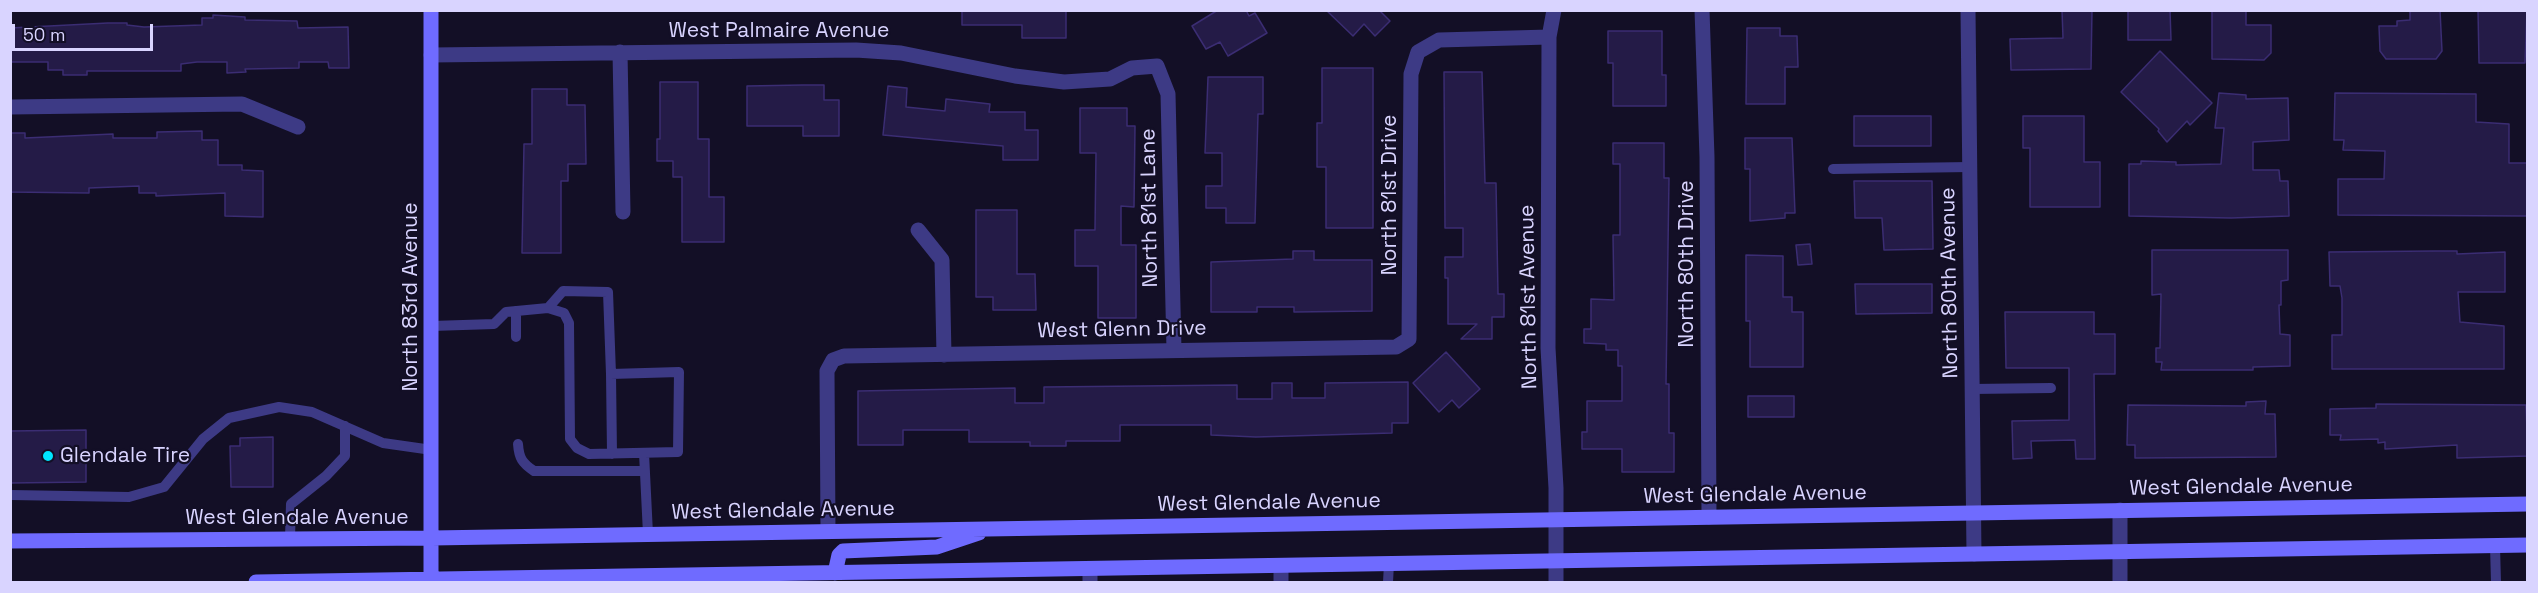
<!DOCTYPE html>
<style>
body{margin:0}
#map{position:relative;width:2538px;height:593px;overflow:hidden;background:#130f26;font-family:"Space Grotesk",sans-serif}
canvas{display:block}
.frame{position:absolute;inset:0;border:12px solid #d9d4ff;pointer-events:none}
.scale{position:absolute;left:12px;top:24px;width:141px;height:27px;box-sizing:border-box;border:3px solid #d9d4ff;border-top:0;padding-left:8px;font-size:18px;line-height:21px;white-space:nowrap;color:#d9d4ff;-webkit-text-stroke:4px #130f26;paint-order:stroke}
</style>
<div id="map">
<canvas width="2538" height="593"></canvas>
<div class="frame"></div>
<div class="scale">50 m</div>
</div>
<script>
const ctx = document.querySelector('canvas').getContext('2d');
ctx.lineJoin = 'round';
function fill(path, color) { ctx.fillStyle = color; ctx.fill(path, 'evenodd'); }
function strokePath(path, color, width, dash) { ctx.strokeStyle = color; ctx.lineWidth = width; ctx.lineCap = dash ? 'butt' : 'round'; ctx.setLineDash(dash || []); ctx.stroke(path); }
function label(font, color, halo, rows, align = 'center') {
  ctx.font = font + ' "Space Grotesk",sans-serif'; ctx.lineWidth = 4.5; ctx.setLineDash([]); ctx.textBaseline = 'middle'; ctx.strokeStyle = halo; ctx.fillStyle = color; for (const [text, x, y, turn = 0] of rows) {
    ctx.save(); ctx.translate(x, y); ctx.rotate((+turn || 0) * Math.PI / 180); ctx.textAlign = isNaN(turn) ? turn : align; if (halo) ctx.strokeText(text, 0, 0); ctx.fillText(text, 0, 0); ctx.restore();
  }
}
const building = new Path2D(`
 M962,10h104v28h-44v-13h-60z
 M1218,10h28l3,6 6,-3 12,20 -39,23 -8,-14 -14,7 -14,-23z
 M1326,10h53l11,11 -15,15 -11,-12 -11,12z
 M2062,10h30l-1,59 -80,1 -1,-31 53,-1z
 M2128,10h42l1,30h-43z
 M2212,10h34v15h25v28l-7,7 -52,-1z
 M2410,10h30l2,41 -6,8h-50l-6,-8 -1,-25h18v-5l13,-1z
 M2478,10h49l-2,53h-46z
 M213,15l32,2v3l52,1 1,7 50,-1 1,41h-20l-1,-6h-29v6l-54,1 1,3 -19,1v-11h-30l-16,2v7h-94v4h-24v-5h-15v-8h-38v-34l98,-5h19v2l17,2 58,-2v-7h11z
 M1747,28h33v8h17l1,31h-13v37h-39z
 M1608,31h54v44h4v31h-53v-43h-5z
 M2160,51l52,52 -22,22 -3,-4 -20,21 -9,-11 1,-2 -38,-37z
 M1322,68h51v160h-47v-61h-9v-44h5z
 M1444,72h38l3,111h11l2,111h6v23h-12v22h-31l16,-15h-29v-46h-3v-21h18v-29h-18z
 M1208,77h55v37h-5l-3,109h-29v-15h-20v-22h16v-33h-17z
 M660,82h38v57h11v58h15v45h-42v-65h-9v-16h-16v-22h3z
 M803,85h21v15h15v36h-36v-10h-56v-40z
 M888,86l19,2 -1,19 39,4 1,-12 44,5 -1,8h36v18h13v30h-35v-14l-120,-11z
 M532,89h35v16h18l1,59h-18v17h-7v72h-39l2,-109h8z
 M2219,93l27,2v4l42,-1 1,42 -36,2v28h26l1,11h8l1,35 -58,2 -102,-2v-52h12v-3l35,1v3l45,-1 3,-36h-9z
 M2335,93l141,1v28l33,2v39h19v53l-190,-1v-36h46l1,-28 -42,-1 1,-10h-10z
 M1080,108h47v18h8l-1,81 -13,-1v39h15v73h-38v-52h-23v-36h20l1,-77h-16z
 M1854,116h77v30h-77z
 M2023,116h61v46h16v45h-70v-59h-7z
 M202,131v9h16v25h24v5l21,1v46l-38,-1v-23l-69,3v-3h-17v-7l-50,2v5l-79,-1v-59h15v5l88,-4v4h44v-6z
 M1745,138h47l3,75h-10v5l-35,3v-52h-5z
 M1613,143h51v35h5l-3,206h3v49h5v39h-52v-23h-40v-17h5v-31h35v-35h-4v-16h-12v-6l-22,-1v-14h7v-30l23,1 -1,-65h7v-71h-7z
 M1854,181h78l1,68 -49,1 -2,-32h-27z
 M976,210h41v64h18l1,36h-43v-13h-17z
 M1810,244l2,20 -14,1 -2,-20z
 M2152,250h136v30l-7,1v24h-2l1,29 10,1v31l-37,1v3h-92l1,-8h-6v-14h4l1,-54 -9,1z
 M1293,251h21v9h58v51l-78,1v-5h-37v5h-46v-50l82,-3z
 M2435,251h22v3l48,-2v40h-47l2,30 44,4v43h-172v-34h10v-37l-2,-12h-10l-1,-34z
 M1746,255l37,1v41h9v15h11v55h-53v-46h-4z
 M1855,284h77v29l-76,1z
 M2005,312h89v22h21v40h-21l1,85h-19l-1,-19 -44,1 1,17 -19,1 -1,-38 57,-1v-52h-63z
 M1446,352l34,37 -21,19 -7,-8 -13,12 -26,-29z
 M1408,382v41h-16v10l-136,4 -45,-2v-10h-91v16h-54v5h-36v-4h-61v-12h-66v15h-45v-54l157,-3v15h29v-16l193,-2v14h35v-16h20v15h33v-15z
 M1748,396h46v21h-46z
 M2266,401l-1,13h10l1,43 -141,1v-13h-8l1,-40 118,1v-4z
 M2376,404l150,1 2,51 -71,2v-13l-72,4v-7l-7,1v-4l-38,1 1,-5h-11v-26l46,-1z
 M86,430v52l-76,1v-52z
 M273,437v50h-42l-1,-41h10v-8z`);
fill(building, '#241b47');
strokePath(building, '#3b2d73', 1.5);
strokePath(new Path2D(`
 M1833,169l137,-2
 M516,311v26
 M432,326l62,-2 12,-12 42,-4 16,5 5,10 1,116 7,9 12,6 89,-2 1,-80 -68,2 -3,-82 -45,-1 -15,17
 M611,374l1,80
 M1972,389l79,-1
 M518,444c1,14 4,19 16,27h111
 M644,453l4,81
 M10,495l119,2 35,-10 39,-48 26,-21 50,-11 33,5 71,31 49,7
 M290,538l1,-34 35,-28 19,-20v-30
 M2495,546l1,36
 M1388,582l1,-18`), '#3d3a85', 10);
strokePath(new Path2D(`
 M1554,10l-5,27 -1,311 8,140v94
 M1702,10l5,147 2,360
 M1968,10l6,544
 M620,52l3,160
 M431,55l425,-5 45,3 114,23 49,6 46,-3 22,-11 25,-2 11,28 6,256
 M10,107l232,-3 56,23
 M918,230l24,30 2,95
 M2120,510v72
 M828,531l-1,-160 6,-11 11,-4 552,-9 13,-8 2,-265 7,-22 21,-12 110,-3
 M1281,566v16
 M1090,569v13`), '#3d3a85', 15);
strokePath(new Path2D(`
 M431,10v572
 M10,541l422,-3 2096,-34
 M835,573l4,-18 4,-4 94,-4 42,-14
 M256,582l2272,-37`), '#6f6bff', 15);
for (const [x, y, r, color] of [
 [48,456,6,"#00e5ff"]
]) { const dot = new Path2D(); dot.arc(x, y, r, 0, 2 * Math.PI); ctx.fillStyle = color; ctx.fill(dot); strokePath(dot, '#130f26', 2); }
label('21px', '#d9d4ff', '#130f26', [
 ["West Palmaire Avenue",779,31],
 ["North 81st Drive",1390,195,-90],
 ["North 81st Lane",1150,208,-91],
 ["North 80th Drive",1687,264,-90],
 ["North 80th Avenue",1950,283,-91],
 ["North 83rd Avenue",411,297,-90],
 ["North 81st Avenue",1529,297,-91],
 ["West Glenn Drive",1122,330,-1],
 ["West Glendale Avenue",2241,487,-1],
 ["West Glendale Avenue",1755,495,-1],
 ["West Glendale Avenue",1269,503,-1],
 ["West Glendale Avenue",783,511,-1],
 ["West Glendale Avenue",297,518]
]);
label('21px', '#d9d4ff', '#130f26', [
 ["Glendale Tire",60,456]
], 'left');
</script>
